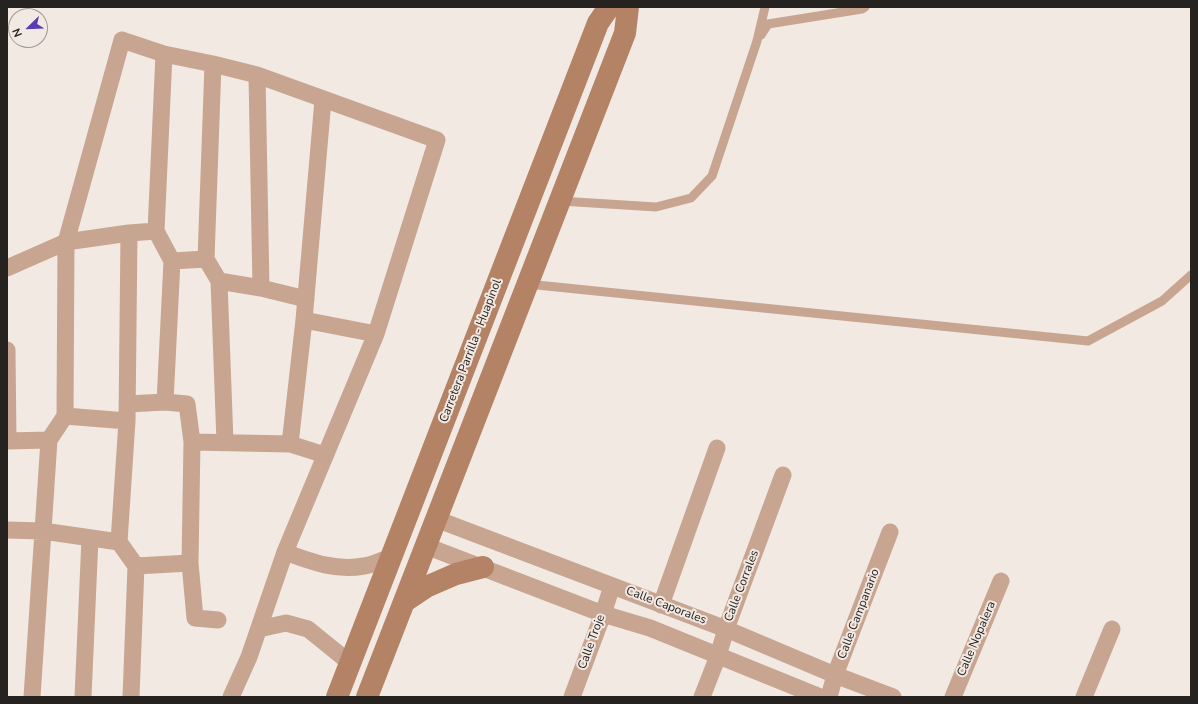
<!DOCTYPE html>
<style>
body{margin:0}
#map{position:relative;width:1198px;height:704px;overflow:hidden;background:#f2e9e3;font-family:"Nunito Sans",sans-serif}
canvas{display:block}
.frame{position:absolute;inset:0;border:8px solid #252220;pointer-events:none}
.north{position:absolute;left:8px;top:8px;width:40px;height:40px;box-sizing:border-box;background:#f2e9e3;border:1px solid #a09995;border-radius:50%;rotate:247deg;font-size:11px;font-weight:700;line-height:16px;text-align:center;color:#252220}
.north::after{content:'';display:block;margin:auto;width:14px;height:18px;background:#573db5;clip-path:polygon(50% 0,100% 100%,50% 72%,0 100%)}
</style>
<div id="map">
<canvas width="1198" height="704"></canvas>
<div class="frame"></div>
<div class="north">N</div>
</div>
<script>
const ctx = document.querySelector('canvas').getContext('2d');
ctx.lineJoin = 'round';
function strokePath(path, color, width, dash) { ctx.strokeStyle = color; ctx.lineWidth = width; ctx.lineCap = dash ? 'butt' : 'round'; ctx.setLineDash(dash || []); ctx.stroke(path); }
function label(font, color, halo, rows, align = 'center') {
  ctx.font = font + ' "Nunito Sans",sans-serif'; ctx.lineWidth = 4; ctx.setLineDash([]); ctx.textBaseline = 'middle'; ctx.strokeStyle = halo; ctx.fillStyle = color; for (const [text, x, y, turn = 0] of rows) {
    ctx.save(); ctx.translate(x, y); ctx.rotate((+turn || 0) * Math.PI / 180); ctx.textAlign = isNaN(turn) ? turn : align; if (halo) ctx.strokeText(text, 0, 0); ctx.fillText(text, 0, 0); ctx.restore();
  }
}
strokePath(new Path2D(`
 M761,35l7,-11 94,-15 3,-2
 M560,201l96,6 35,-9 21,-22 45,-135 8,-34
 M527,284l561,57 74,-40 29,-26`), '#c7a591', 9);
strokePath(new Path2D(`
 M164,54l-8,177 16,30 -7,141
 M213,64l-7,195 13,22 6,161
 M257,75l4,213
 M129,233l-2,188 -8,121 17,24 -5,131
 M172,261l34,-2
 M7,268l59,-26 63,-9 27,-2
 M219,281l42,7 45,11
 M304,320l72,14
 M7,350l1,91
 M128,404l37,-2 22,2 5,38 -2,121 5,55 23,2
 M65,416l62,5
 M7,441l42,-1
 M192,442l98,2 35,11
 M290,444l14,-124 19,-220
 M436,519l290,110 109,46 58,22
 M7,530l36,1 76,11
 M426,546l177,68 47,14 170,69
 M285,552c27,10 50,19 79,14 9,-1 18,-6 27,-9
 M136,566l54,-3
 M661,605l56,-157
 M259,629l27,-6 22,6 42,34
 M32,697l17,-257 16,-24 1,-174 56,-202 42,14 49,10 44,11 180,65 -61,194 -91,218 -36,105 -18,40
 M83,697l7,-159
 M572,697l31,-83 9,-28
 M702,697l16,-41 8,-27 57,-154
 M829,697l6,-22 55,-143
 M953,697l48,-116
 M1084,697l28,-68`), '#c7a591', 17);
strokePath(new Path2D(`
 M405,601l21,-14 30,-13 27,-7
 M337,697l261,-674 11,-16
 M367,697l258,-664 3,-26`), '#b48265', 22);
label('12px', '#252220', '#f2e9e3', [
 ["Carretera Parrilla - Huapinol",471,351,-69],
 ["Calle Corrales",742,586,-69],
 ["Calle Caporales",666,606,21],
 ["Calle Campanario",859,614,-69],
 ["Calle Nopalera",977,639,-67],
 ["Calle Troje",592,642,-70]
]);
</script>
